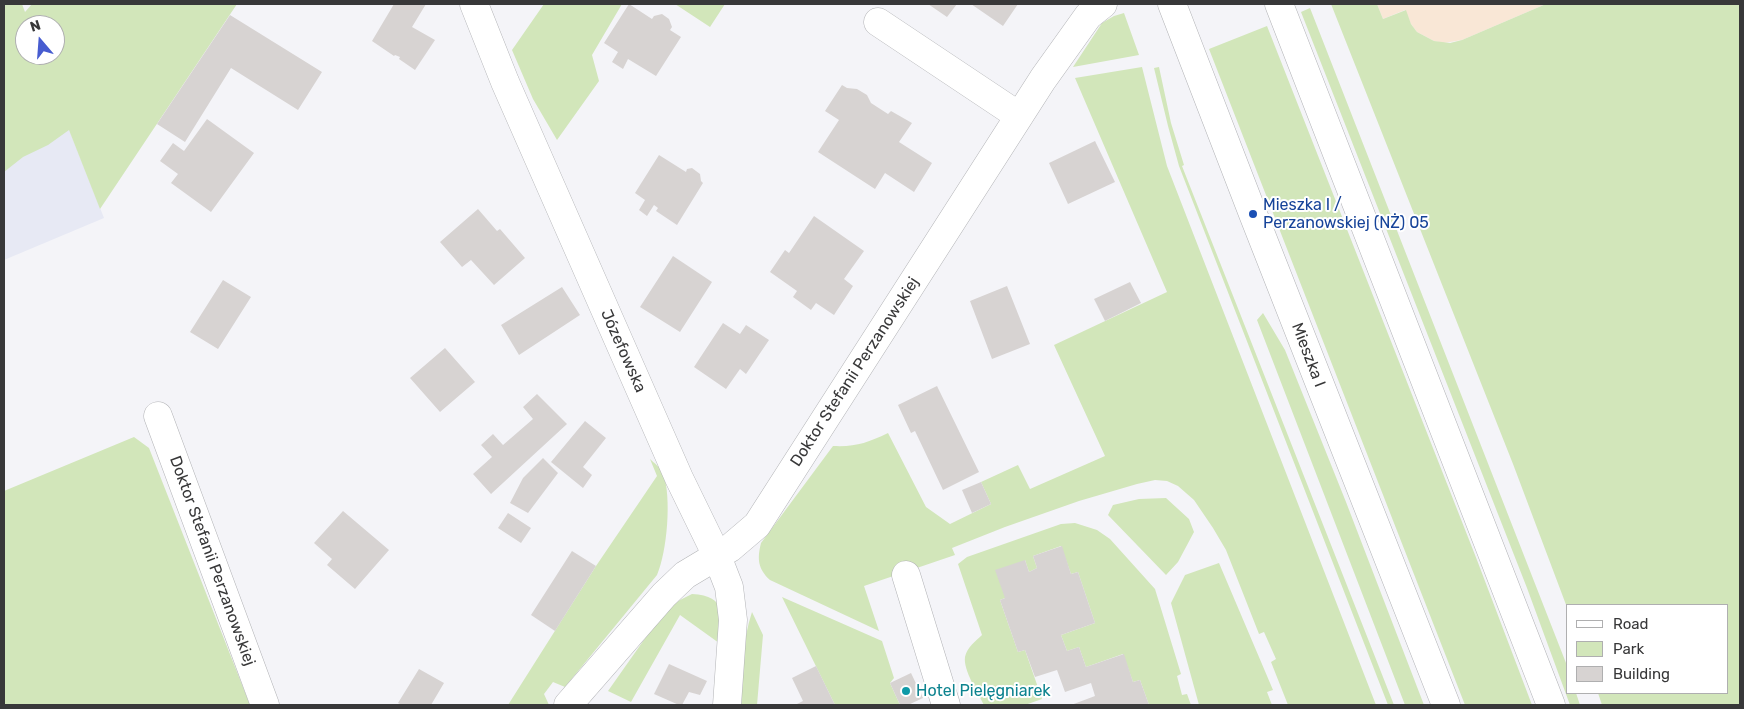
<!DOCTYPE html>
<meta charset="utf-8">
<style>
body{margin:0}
#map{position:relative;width:1744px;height:709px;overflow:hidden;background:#f4f4f8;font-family:Rubik,sans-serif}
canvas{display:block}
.frame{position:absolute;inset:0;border:5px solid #383839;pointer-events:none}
.legend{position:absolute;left:1566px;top:604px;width:162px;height:90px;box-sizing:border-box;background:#fff;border:1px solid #afafb0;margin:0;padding:6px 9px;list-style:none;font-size:15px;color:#383839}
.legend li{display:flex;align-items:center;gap:10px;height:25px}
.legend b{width:25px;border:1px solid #afafb0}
.north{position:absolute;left:15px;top:15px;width:50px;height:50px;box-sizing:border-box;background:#fff;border:1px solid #afafb0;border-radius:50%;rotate:342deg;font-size:14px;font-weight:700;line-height:20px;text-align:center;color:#383839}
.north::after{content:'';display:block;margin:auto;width:18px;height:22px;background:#475cd0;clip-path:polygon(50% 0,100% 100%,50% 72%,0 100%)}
</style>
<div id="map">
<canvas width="1744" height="709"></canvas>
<div class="frame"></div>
<ul class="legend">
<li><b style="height:6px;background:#fff"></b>Road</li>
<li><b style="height:14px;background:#d2e6ba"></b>Park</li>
<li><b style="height:14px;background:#d7d3d2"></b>Building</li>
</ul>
<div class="north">N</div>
</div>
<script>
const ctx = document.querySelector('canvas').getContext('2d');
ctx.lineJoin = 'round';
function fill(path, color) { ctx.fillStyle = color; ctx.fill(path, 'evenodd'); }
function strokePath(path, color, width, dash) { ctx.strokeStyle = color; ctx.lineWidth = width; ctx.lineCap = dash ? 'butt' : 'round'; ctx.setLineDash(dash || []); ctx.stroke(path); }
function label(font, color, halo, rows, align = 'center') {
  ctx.font = font + ' Rubik,sans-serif'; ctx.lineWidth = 4; ctx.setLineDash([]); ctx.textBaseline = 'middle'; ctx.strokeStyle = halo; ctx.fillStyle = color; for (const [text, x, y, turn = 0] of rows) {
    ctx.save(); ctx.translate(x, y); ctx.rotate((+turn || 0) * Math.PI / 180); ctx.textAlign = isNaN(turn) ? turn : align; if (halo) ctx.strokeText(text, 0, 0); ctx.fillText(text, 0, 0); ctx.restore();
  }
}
fill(new Path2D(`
 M1377,4h169l-84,36 -18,3 -10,-2 -17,-9 -6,-8 -6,-14 -22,9z`), '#f9e7d6');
fill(new Path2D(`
 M4,4h18l3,21v30l31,41 48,122 -100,42z`), '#e7e9f4');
fill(new Path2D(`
 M4,4h18l3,8 7,-8h205l-137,205 -31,-79 -21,15 -25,12 -19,15zM25,25h30v30h-30z
 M544,4h78l-30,51 7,26 -42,59 -24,-41 -21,-49z
 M675,4h50l-15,23z
 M1331,4h46l6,15 23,-9 5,14 6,8 17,9 16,2 12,-3 84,-36h194v701h-138l-4,-12h130v-88h-160v5l-55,-146z
 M1310,8l256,655 2,6v24h8l4,12h-10l-43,-117 -226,-576z
 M1124,13l15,42 -66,12 29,-44 12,-7z
 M1267,26l210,534 55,145h-67l-256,-656z
 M1142,67l25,99 209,539h-88l-17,-43 5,-3 -12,-27 -5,2 -33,-84 -13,-22 -19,-28 -16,-14 -11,-5 -12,-1 -18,4 -58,17 -74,26 -53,21 3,7 -91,31 15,45 -109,-51c-12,-11 -13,-21 -9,-37l72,-97c23,1 34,-3 55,-13l38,74 24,17 41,-20 -10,-22 37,-17 12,24 75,-33 -51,-111 113,-53 -92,-214z
 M1159,67l12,56 13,42 -2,1 212,539h-6l-209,-539 -11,-40 -14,-58z
 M1263,313l22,37 61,152 78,203h-19l-148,-385z
 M134,437l15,11 101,257h-246v-214z
 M650,459c4,4 11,9 13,14 9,24 4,79 -6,102l-92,112 -12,-5 -9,12 5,11h-41l88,-139 61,-90z
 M1166,498l23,21 5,13 -16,30 -12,13 -58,-60 5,-10 26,-6z
 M1075,523l22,7 13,9 45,50 26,85 -4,2 5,19 5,-1 4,11h-42l-9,-25 -7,2 -10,-28 -37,13 -7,-20 -12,4 -6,-16 34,-12 -17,-51 -7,2 -10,-28 -28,10 4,12 -8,4 -4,-12 -20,38 -5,2 18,52 7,-2 17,49 -17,6h-41c-6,-12 -21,-35 -19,-48 2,-10 11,-16 17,-22l-24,-71 9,-7 94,-33z
 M1219,563l54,127 -6,2 5,13h-73l-28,-102 14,-28z
 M692,594c36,2 30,22 27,49l-39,-28 -49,87 -23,-11 57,-81 15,-10z
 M782,597l100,44 12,37 -4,5 10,22h-65z
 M752,612l11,23 -6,70h-17c2,-31 2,-63 12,-93z`), '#d2e6ba');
fill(new Path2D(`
 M394,4h32l-14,23 23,13 -20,30 -16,-11 1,-2 -5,-2 -1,1 -22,-15z
 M629,4l23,15 2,-3 8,-2 7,5 3,8 -2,3 11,7 -25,39 -28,-17 -5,10 -11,-7 6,-10 -14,-9z
 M928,4h29l-10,13z
 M971,4h47l-15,22z
 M230,15l92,57 -24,38 -67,-42 -46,74 -28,-18z
 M842,85l5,3 10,1 10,6 4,8 17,11 3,-3 21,12 -13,19 33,21 -18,29 -29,-19 -10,16 -57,-37 21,-32 -14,-9z
 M207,119l47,34 -43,59 -40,-29 7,-9 -18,-13 13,-18 11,8z
 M1095,141l20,41 -47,22 -19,-41z
 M659,155l27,17 1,-3 5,-1 8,6 1,7 2,2 -26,42 -21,-14 2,-3 -4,-3 -7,11 -8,-6 6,-10 -10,-7z
 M478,209l19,22 3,-2 25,29 -31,27 -23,-25 -9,7 -22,-25z
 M814,216l50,35 -20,28 9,7 -19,29 -18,-12 -5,7 -18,-13 4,-6 -27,-19 15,-22 4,3z
 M673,256l39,26 -32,50 -40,-25z
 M223,280l28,17 -33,52 -28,-17z
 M1130,282l11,21 -36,18 -11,-22z
 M1007,286l23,58 -38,15 -22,-58z
 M562,287l18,28 -61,40 -18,-30z
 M723,323l17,11 6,-9 23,15 -23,34 -6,-5 -14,20 -32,-22z
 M445,348l30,34 -35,30 -30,-34z
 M937,386l42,86 -36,18 -28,-59 -4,2 -13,-28z
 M537,394l30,30 -76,70 -18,-20 19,-17 -11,-12 12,-11 10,11 30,-26 -10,-12z
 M585,421l21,17 -23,29 9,8 -9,13 -32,-26z
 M543,458l15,15 -30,40 -18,-10 13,-25z
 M981,482l10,22 -19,9 -10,-23z
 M343,511l46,39 -34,39 -28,-24 5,-6 -18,-16z
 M508,513l23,15 -10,15 -23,-15z
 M1062,546l9,28 7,-2 17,51 -34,12 6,16 12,-4 7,20 38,-13 9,28 7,-2 9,25h-78l24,-9 -4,-13 -26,9 -8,-22 -22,7 -10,-27 -7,2 -18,-52 5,-2 -10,-28 30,-10 4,12 8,-4 -4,-12z
 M572,551l24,15 -41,65 -24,-16z
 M669,664l38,17 -7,14 -11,-3 -7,13h-3l-25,-11z
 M816,666l19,39h-40l8,-4 -11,-23z
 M419,669l25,14 -13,22h-29l-4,-2z
 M911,673l12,25 -15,7h-8l-10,-22z`), '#d7d3d2');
const minor = new Path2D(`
 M474,4l31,78 174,396 38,78 12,31 4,33 -6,85
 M1172,4l81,210 193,491
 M1279,4l272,701
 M878,22l141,94
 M158,416l107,289
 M906,575l40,130
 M568,705l96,-110 21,-20 45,-27 27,-23 286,-446 45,-63 15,-12`);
strokePath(minor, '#b2b3b6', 29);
strokePath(minor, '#fff', 28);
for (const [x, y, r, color] of [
 [1253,214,5,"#1a4fb4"],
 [906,691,5,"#0f9aa8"]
]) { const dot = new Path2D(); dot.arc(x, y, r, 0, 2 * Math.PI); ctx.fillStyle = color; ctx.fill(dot); strokePath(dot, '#fff', 2); }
label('16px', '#164399', '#fff', [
 ["Mieszka I /",1263,205],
 ["Perzanowskiej (NŻ) 05",1263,223]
], 'left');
label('16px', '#383839', '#fff', [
 ["Józefowska",623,351,66],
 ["Mieszka I",1308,355,69],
 ["Doktor Stefanii Perzanowskiej",855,372,-57],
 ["Doktor Stefanii Perzanowskiej",212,561,70]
]);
label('16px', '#0d838f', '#fff', [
 ["Hotel Pielęgniarek",916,691]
], 'left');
</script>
